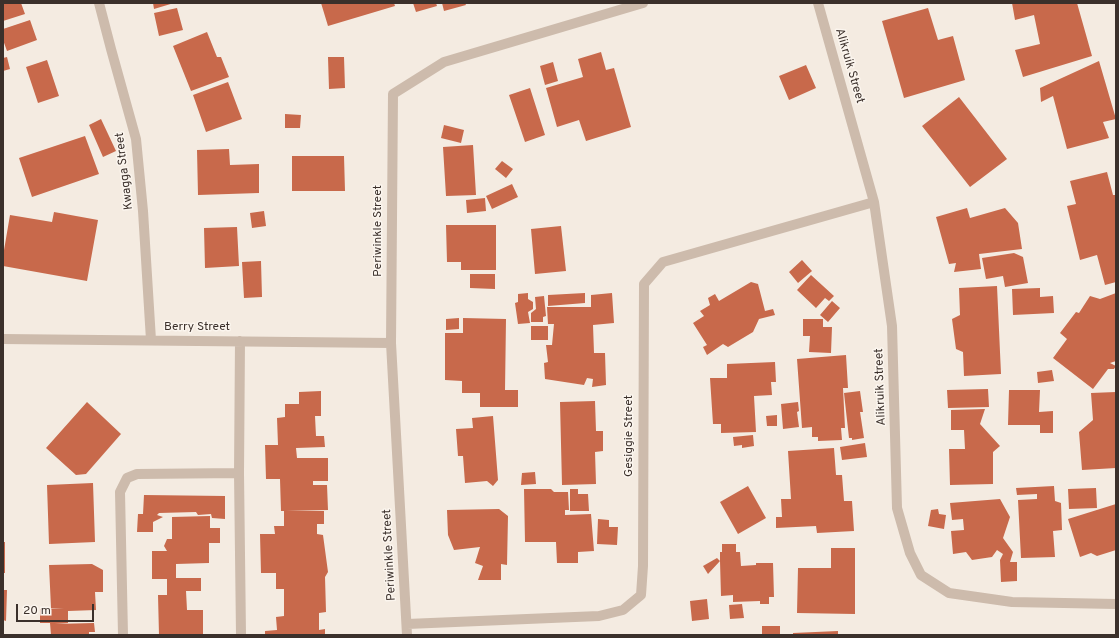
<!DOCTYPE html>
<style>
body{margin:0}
#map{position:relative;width:1119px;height:638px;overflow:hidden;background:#f4ebe1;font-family:Overpass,sans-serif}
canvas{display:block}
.frame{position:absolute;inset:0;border:4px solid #3b302b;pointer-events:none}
.scale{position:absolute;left:16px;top:604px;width:78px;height:18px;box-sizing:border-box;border:2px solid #3b302b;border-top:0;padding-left:5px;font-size:12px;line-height:14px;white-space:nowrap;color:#3b302b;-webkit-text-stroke:3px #fbf5ee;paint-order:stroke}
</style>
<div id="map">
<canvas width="1119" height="638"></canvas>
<div class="frame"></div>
<div class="scale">20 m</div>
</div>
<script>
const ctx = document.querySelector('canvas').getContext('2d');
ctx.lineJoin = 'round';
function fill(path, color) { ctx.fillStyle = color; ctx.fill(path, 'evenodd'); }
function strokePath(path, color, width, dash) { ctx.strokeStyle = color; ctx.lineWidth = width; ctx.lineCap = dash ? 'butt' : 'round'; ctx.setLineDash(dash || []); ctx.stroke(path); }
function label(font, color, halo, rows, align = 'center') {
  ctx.font = font + ' Overpass,sans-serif'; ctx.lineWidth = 3; ctx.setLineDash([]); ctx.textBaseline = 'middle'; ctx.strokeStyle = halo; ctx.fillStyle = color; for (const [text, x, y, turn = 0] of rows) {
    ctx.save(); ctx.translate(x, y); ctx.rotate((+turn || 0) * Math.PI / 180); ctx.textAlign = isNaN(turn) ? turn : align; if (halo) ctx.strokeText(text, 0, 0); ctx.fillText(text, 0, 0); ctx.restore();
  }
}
fill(new Path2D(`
 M3,3h18l4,11 -22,7z
 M153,3h21l-20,6z
 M321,3h73l1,3 -67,20z
 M413,3h23l1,3 -21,6z
 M442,3h23l1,2 -22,6z
 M1012,3h65l15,53 -69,21 -8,-27 25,-6 -6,-29 -19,5z
 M177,8l6,22 -24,6 -5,-23z
 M928,8l10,32 15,-4 12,44 -61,18 -22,-77z
 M30,20l7,20 -30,11 -4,-11v-11z
 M207,32l10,25h4l8,20 -38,14 -18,-45z
 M601,52l5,18 8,-2 17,59 -45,14 -7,-21 -22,7 -11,-39 37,-11 -5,-18z
 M7,57l3,12 -7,2v-13z
 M328,57h16l1,31 -16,1z
 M47,60l12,36 -21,7 -12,-36z
 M1099,61l17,58 -13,3 6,16 -42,11 -14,-53 -12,6 -1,-14z
 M553,62l5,19 -13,4 -5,-19z
 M806,65l10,23 -27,12 -10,-24z
 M228,82l14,37 -36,13 -13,-37z
 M530,88l15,47 -20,7 -16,-47z
 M959,97l48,62 -37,28 -48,-61z
 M285,114l16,1 -1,13h-15z
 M101,119l15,32 -13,6 -14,-32z
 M444,125l20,5 -3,13 -20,-5z
 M85,136l14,38 -67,23 -13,-39z
 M473,145l3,50 -30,1 -3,-49z
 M229,149l1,16 29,-1v29l-61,2 -1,-45z
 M292,156h52l1,35h-53z
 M502,161l11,8 -7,9 -11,-9z
 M1107,172l6,23h3v87l-11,3 -8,-30 -17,5 -13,-54 9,-2 -6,-23z
 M512,184l6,13 -26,12 -6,-13z
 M485,198l1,13 -19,2 -1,-13z
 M967,208l3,10 35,-10 13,15 4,26 -43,5 2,15 -27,3 2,-9 -7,1 -13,-47z
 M264,211l2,15 -14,2 -2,-15z
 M54,212l44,8 -11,61 -84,-15v-10l7,-41 42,7z
 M446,225h50v45h-35v-8h-14z
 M561,226l5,45 -31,3 -4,-45z
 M237,227l2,39 -34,2 -1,-40z
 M1014,253l9,4 5,26 -23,4 -2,-11 -17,3 -4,-21z
 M802,260l10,11 -14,12 -9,-11z
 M261,261l1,36 -18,1 -2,-36z
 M470,274h25v15l-25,-1z
 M811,275l23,21 -5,5 -4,-3 -9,10 -19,-18z
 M751,282l7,2 7,27 8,-2 2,6 -16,4 -6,13 -25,15 -5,-3 -16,11 -4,-8 4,-2 -14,-22 11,-7 -4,-5 10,-6 -2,-7 7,-4 4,7z
 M997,286l4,88 -37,2 -1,-24 -7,-3 -4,-30 8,-4 -1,-27z
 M1040,288v9l13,-1 1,17 -41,2 -1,-26z
 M528,293v6l5,3v7l-5,3 2,11 -12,1 -3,-21 3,-1v-8z
 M585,293v10l-37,3v-11z
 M612,293l2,30 -21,2 1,28h11l1,32 -14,2 1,-8 -6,-1 -3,7 -39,-6 -1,-16 4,-1 -2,-17h6l2,-21h-6l-1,-17h44v-12z
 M1116,293v68l-6,2 6,3 -2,3h-6l-15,20 -40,-31 14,-19 -7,-6 16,-21 3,1 11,-17 10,3z
 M544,296l2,20 -3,1v5h-12v-9l5,-4 -1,-12z
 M832,301l8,7 -12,14 -8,-7z
 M459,318v11l-13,1v-11z
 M463,318l43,1 -1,71h13v17h-38v-14h-18v-12l-17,-1v-47h18z
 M803,319h20v8h9l-1,26 -22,-1 1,-16h-7z
 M531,326h17v14h-17z
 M846,355l2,33h-5l2,40h-4l1,12 -24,1v-4h-6v-10l-10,1 -5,-69z
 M775,362l1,20h-5l1,13 -18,1 2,36 -35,1v-9h-8l-3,-46h17v-14z
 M1052,370l2,11 -16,2 -1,-11z
 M988,389l1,18 -41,1 -1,-18z
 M1009,390h31l-1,22 14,-1v22h-13v-8h-32z
 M321,391v25h-6l1,20h8l1,11 -29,1 1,10h31v23h-15v4h14l1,25 -42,1h38v13h-7v10l6,1 5,37 -3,5 1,35 -7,1v17l6,-1v6h-60v-4l12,-1 -1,-13 8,-1v-27h-8v-16h-15l-1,-39h15l-1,-8h10v-15h-3l-1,-32h-14l-1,-34h13l-1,-27 8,-1v-13h14v-12z
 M860,391l3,21h-3l4,26 -12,2v-2h-3l-5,-45z
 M1116,392v76l-34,2 -3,-38 14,-12 -2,-27z
 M595,401l1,30h7v20l-8,1 1,32 -34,1 -2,-83z
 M87,402l34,32 -35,40 -10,1 -30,-27z
 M798,402l1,9 -2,1 2,15 -16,2 -2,-25z
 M985,409l-5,15 20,22 -7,6v32l-43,1 -1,-36h16l-1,-19h-13v-20z
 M777,415v11h-10l-1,-10z
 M493,416l5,64 -5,6 -6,-5 -22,2 -2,-27h-5l-2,-27 17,-1 -1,-10z
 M753,435l1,11 -12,2v-3l-8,1 -1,-9z
 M865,443l2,14 -25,3 -2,-13z
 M834,448l2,27h6l2,26h8l2,30 -37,2 -1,-7 -40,2v-11h6l-1,-18h10l-3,-48z
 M535,472l1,12 -15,1 1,-12z
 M93,483l2,59 -46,2 -2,-59z
 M748,486l18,32 -28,16 -18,-32z
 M1054,486l1,15 6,2 1,27 -9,1 2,26 -34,1 -3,-58 19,-1v-5l-20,1 -1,-7z
 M1096,488l1,20 -28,1 -1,-20z
 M524,489h27l3,3h14l1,18h-4v5l26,-1 3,37 -16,1v11h-21l-1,-21h-31z
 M570,489h8v5h10l1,17h-19z
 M144,495l81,1v23l-13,-1 -1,-4 -13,1 -2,-3 -37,1 -2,2 6,2 -10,5v10h-16l1,-18h5z
 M1000,499l10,18 -7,21 10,14 -3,10h7v19l-16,1 -1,-22 3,-6 -6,-4 -5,7 -20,3 -6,-8 -13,2 -2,-23 13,-1 -1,-11 -11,1 -2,-17z
 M1116,504v46l-19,6 -6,-3 -11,4 -12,-38z
 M499,509l9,7 -1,49 -6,-1v16h-23l5,-14 -8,-3 5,-16 -26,3 -6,-15 -1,-25z
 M938,509l1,5 7,1 -2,14 -16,-3 3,-16z
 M210,516v12h10v15h-11v20l-33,1v14h25v13h-15l1,19h16v25h-44l-1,-40h9v-16h-15v-28h15l-3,-5 3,-7h5v-22z
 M598,519l11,1v7h9l-1,18 -20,-1z
 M3,542h2v31h-2z
 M722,544h14v8h4l1,14 15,-1v-2h17l1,34h-5v7h-9v-3l-27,1v-7l-12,1 -1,-35 -12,13 -5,-8 14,-8 3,3v-9h2z
 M831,548h24v66l-58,-1 1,-45h33z
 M92,564l11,6v22h-8l1,18 -28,1v12l-13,1 39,-1 1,9h-6v3h-38l-1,-12h-10v-14l24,-1h-13l-2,-43z
 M3,590h4l-1,31 -3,-1z
 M707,599l2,20 -17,2 -2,-20z
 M742,604l2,14 -14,1 -1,-14z
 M762,626h18v9h-18z
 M838,631v4h-45v-2z`), '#c8694b');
strokePath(new Path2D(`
 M99,3l12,46 25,90 7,72 8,129
 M818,3l56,199 18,124 5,182 13,45 11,22 28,18 63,9 104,2
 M3,339l388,4
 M240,341l-1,132 2,162
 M407,624l192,-8 24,-6 18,-15 2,-29 1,-282 19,-22 211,-60
 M123,635l-3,-143 7,-14 10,-4 102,-1
 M407,635l-16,-292 2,-249 51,-32 199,-59`), '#cdbbac', 10);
label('12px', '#3b302b', '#fbf5ee', [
 ["Alikruik Street",849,66,74],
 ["Kwagga Street",125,171,-97],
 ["Periwinkle Street",379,231,-90],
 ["Berry Street",197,328],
 ["Alikruik Street",881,387,-92],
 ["Gesiggie Street",630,436,-90],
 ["Periwinkle Street",390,555,-93]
]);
</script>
